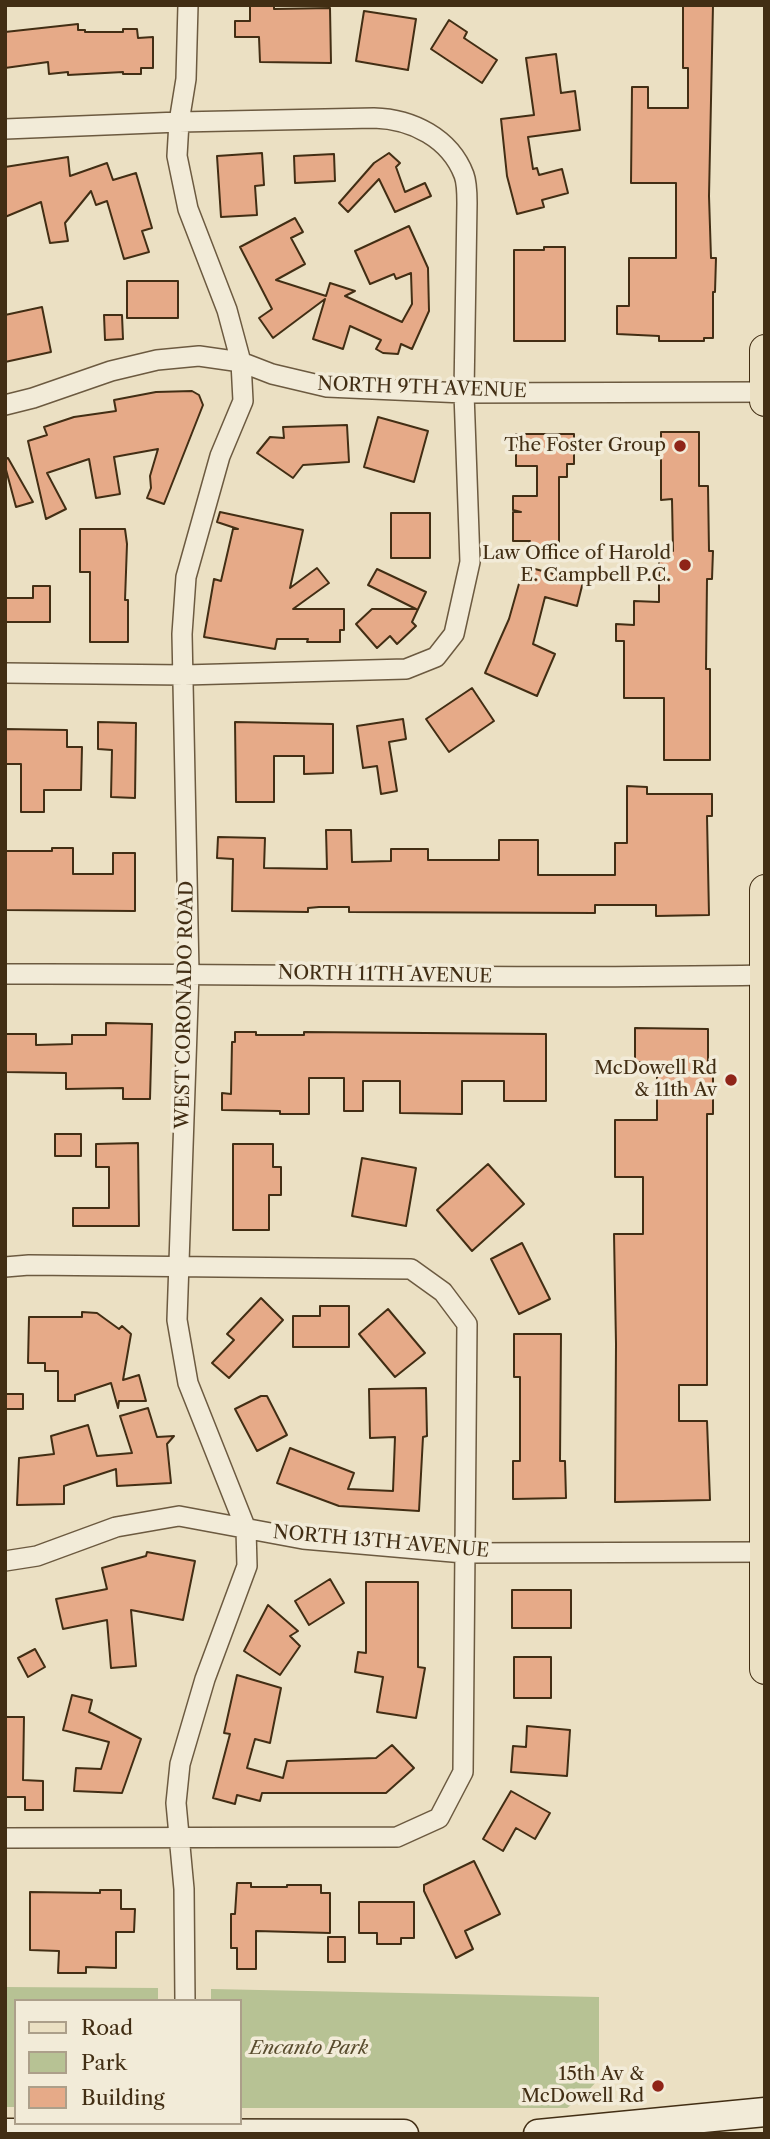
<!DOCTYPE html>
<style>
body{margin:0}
#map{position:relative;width:770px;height:2139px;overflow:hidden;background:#ebe0c3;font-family:"Libre Caslon Text",serif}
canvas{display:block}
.frame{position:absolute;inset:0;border:7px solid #422e14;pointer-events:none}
.legend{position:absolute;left:14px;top:1999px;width:228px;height:126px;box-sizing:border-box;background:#f2ebd8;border:2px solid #ac9f8a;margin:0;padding:9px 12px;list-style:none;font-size:21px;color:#422e14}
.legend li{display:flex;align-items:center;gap:14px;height:35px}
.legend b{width:35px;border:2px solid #ac9f8a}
</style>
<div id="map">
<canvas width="770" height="2139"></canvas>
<div class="frame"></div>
<ul class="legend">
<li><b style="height:9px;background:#ebe0c3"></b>Road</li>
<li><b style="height:19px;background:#b7c294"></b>Park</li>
<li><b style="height:19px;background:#e6aa88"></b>Building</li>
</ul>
</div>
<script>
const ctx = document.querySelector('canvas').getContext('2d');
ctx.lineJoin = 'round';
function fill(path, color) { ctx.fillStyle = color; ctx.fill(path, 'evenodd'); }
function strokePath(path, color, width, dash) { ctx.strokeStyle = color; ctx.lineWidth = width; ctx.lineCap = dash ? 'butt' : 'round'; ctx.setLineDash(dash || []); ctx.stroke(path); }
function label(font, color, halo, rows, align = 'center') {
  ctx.font = font + ' "Libre Caslon Text",serif'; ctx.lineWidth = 7; ctx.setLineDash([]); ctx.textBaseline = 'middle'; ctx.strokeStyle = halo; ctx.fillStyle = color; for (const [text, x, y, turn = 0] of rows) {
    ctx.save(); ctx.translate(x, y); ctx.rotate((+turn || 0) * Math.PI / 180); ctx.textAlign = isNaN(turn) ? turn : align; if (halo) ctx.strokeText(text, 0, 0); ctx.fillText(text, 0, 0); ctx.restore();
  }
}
fill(new Path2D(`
 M5,1987l153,1v13h-142v106h-11z
 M211,1989l388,8v82l-18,19 -14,10h-327v-107h-29z`), '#b7c294');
const building = new Path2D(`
 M250,5h24v4l56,-1 1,55 -71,-1 -1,-25h-24v-16h15z
 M683,5h30l-4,191 2,62h5l-1,34h-2v46h-9v3h-45v-5l-42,-2v-28h12v-48h47v-75h-45l1,-96h16v21h40v-40h-5z
 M364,11l52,8 -8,51 -52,-9z
 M449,20l18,12 -3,6 33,22 -15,23 -51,-34z
 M78,24v6h7v2h38v-3h14l1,9 15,-1v31h-12v6h-18v-2l-55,3v-3l-19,2 -1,-12 -43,6v-36z
 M556,54l5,39 14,-2 5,39 -52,7 5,32 4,-1 2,7 23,-6 6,24 -26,7 2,7 -27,7 -10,-38 -6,-57 33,-4 -8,-57z
 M262,153l2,32 -9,1 2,29 -36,2 -4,-61z
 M389,153l11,10 -4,4 9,25 20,-9 6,13 -36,16 -16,-33 -31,33 -9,-9 35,-40z
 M334,154l1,27 -40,2 -1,-27z
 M68,157l2,19 37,-13 6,17 23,-7 16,55 -10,3 7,21 -25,7 -17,-58 -11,4 -5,-14 -26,32 3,18 -18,2 -9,-41 -36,15v-50z
 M295,218l8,14 -12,6 14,26 -29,16 50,16 4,-13 25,8 -10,5 57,26 10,-18 -1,-31 -15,6 -2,-5 -24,10 -15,-33 54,-25 19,42 1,43 -17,38 -11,-5 -3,10 -15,-1 -7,-4 5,-9 -31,-14 -7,23 -30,-10 12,-40 -52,39 -14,-20 13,-9 -32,-62z
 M544,247h21v94h-51v-91h30z
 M127,281h51v37h-51z
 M42,307l9,45 -46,10v-47z
 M104,315h18l1,24 -18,1z
 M192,391l7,4 4,10 -39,99 -17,-6 4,-10 -1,-12 8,-27 -44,8 6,37 -24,4 -7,-39 -42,14 19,36 -20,10 -18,-78 19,-6 -3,-8 30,-10 42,-6 -2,-11 42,-8z
 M378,417l50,14 -14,51 -50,-15z
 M347,425l2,37 -46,3 -10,13 -36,-25 13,-16 14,1 -1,-11z
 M661,432h38v54h9l1,65h4l-1,28h-5l-1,90h4v91h-46v-62h-40v-57h-8v-17l18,1v-24l25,1v-51h14l-1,-52 -11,1z
 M516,434h58v30h-7v13h-8v71h-31l2,-7h-17v-29h8l-8,-2v-14h24v-30h-21z
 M8,458l25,44 -17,5 -11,-41v-7z
 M220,512l83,18 -13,58 27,-20 12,15 -36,26h51v21h-4v12h-33l1,-3h-31l-2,10 -71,-12 10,-58 7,2 12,-52h5l-21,-7z
 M391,513h39v45h-39z
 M80,529h45l2,15 -2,56h3v42h-38v-70h-10z
 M524,566l59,16 -6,24 -32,-9 -12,47 22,10 -18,42 -52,-23 24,-54z
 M377,569l49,23 -14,30 4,4 -19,18 -7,-8 -13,12 -21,-24 16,-15h44l-48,-24z
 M33,586h17v36h-45v-24h28z
 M472,688l22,33 -45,31 -23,-33z
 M403,719l3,20 -17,3 8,49 -16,3 -4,-28 -14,2 -6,-42z
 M98,722l38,1 -1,75 -24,-1 1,-47 -14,-1z
 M235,722l98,2v49l-29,1v-18h-30v46h-38z
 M5,729l62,1v17h15l-1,43h-37v22h-23v-48h-16z
 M627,786l20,1v7h65v22h-5l2,99 -53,1v-11h-61v8l-246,-1v-5h-30l-11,1v4l-76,-1 1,-52 -16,-1 1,-21 47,1 -1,30 63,1 -1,-39h25l1,32 39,-1v-12h37v11h71v-20h39v35h77v-32h12z
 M52,848h21v26h40v-21h22v58l-130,-1v-59h47z
 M106,1023l46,1 -2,75h-27v-11l-57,1v-16l-61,-1v-38h31v11l36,-1v-9h34z
 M635,1028l73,1v43h5v42h-6v271h-28v36h28l3,79 -95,2 1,-158 -2,-110h29v-57h-28v-57h42v-58h-22z
 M235,1032h21v3h48v-3l242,2v67h-42v-20h-42v33l-62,-1v-32h-37v30h-19v-33h-35v36h-29v-3l-58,-1v-17l9,1 1,-52h3z
 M55,1134h26v22h-26z
 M138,1143l1,83h-66v-18h36v-41h-13v-23z
 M233,1144h40v23h8v28h-12v35h-36z
 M362,1158l54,10 -10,58 -54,-10z
 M488,1164l36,40 -52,47 -35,-41z
 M522,1243l28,56 -31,15 -28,-55z
 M261,1298l22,22 -54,58 -17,-15 22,-23 -7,-6z
 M320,1306h29v41h-56v-31h27z
 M388,1309l37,44 -30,24 -36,-43z
 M82,1312l15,1 22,16 3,-3 9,8 -8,46 16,-5 7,26h-27l-1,7 -7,-25 -36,12v6h-17v-30h-13v-8h-17l1,-46h53z
 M514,1334h47l-1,127h5l1,37 -53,1v-38h7v-84h-6z
 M426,1388l1,48 -4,1 -4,74 -80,-5 -62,-23 13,-35 64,25 -6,16 45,2 2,-54 -25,1 -1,-49z
 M5,1394h18v15h-18z
 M261,1396h6l20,39 -30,16 -22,-42z
 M148,1408l9,29 17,-1 -7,8 4,39 -54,3 -1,-17 -52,17v18l-47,1 2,-47 35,-4 -3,-18 37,-11 9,31 35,-3 -12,-37z
 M147,1552l48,9 -12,59 -52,-10 5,56 -25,2 -4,-48 -44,9 -7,-30 51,-10 -5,-21 44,-12z
 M330,1579l14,24 -35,22 -14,-24z
 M366,1582h52v85l7,1 -9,50 -39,-6 6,-35 -28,-5 3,-20 8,1z
 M512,1590h59v38h-59z
 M268,1605l30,26 -8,5 10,10 -20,29 -36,-24z
 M35,1649l10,18 -17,10 -10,-19z
 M514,1657h37v41h-37z
 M237,1675l44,13 -11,55 -15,-4 -8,29 36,10 4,-17 89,-3 16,-13 22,23 -28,25h-124l-2,8 -23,-6 -2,9 -22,-6 17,-64 -6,-1z
 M72,1695l20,5 -3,12 52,27 -19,54 -48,-2 2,-23 25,1 8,-27 -46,-12z
 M5,1717h19l-1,63 20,1v29h-18v-13h-20z
 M527,1726l43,4 -3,46 -56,-4 2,-26 13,1z
 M511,1791l39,22 -15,26 -19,-11 -13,23 -20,-12z
 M474,1861l26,53 -35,17 8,18 -17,9 -32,-67v-6z
 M237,1883h14v4h36v-2h34v8h9v40l-74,-2v38h-19v-21h-6v-34h4z
 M100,1890h21v19h14l-1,23h-18v36l-30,-1v6h-28l1,-22 -29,-1v-58l70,1z
 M359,1902h55v36h-13v6h-24v-11h-18z
 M328,1937h17v25h-17z`);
fill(building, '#e6aa88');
strokePath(building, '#422e14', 2);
const street = new Path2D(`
 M5,129l174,-7 195,-4c38,1 76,20 90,57 3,8 3,19 3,28l-3,190 6,169 -16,72 -18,23 -30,12 -222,6 -179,-2
 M5,405l28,-7 78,-27 46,-11 42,-4 42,6 31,12 55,13 137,6 301,-1
 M5,974c253,-1 507,6 760,1
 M5,1267l24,-2 382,4 32,23 24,32 -4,448 -24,46 -42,19 -392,1
 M5,1561l32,-5 79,-29 63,-11 124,23 161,14 301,-1
 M185,2001l-1,-112 -8,-86 4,-39 25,-85 42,-113 -1,-37 -58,-146 -11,-63 12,-347 -7,-339 4,-57 34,-121 23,-55 -2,-39 -14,-52 -39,-101 -11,-53 2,-34 7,-43 2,-74`);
const secondary = new Path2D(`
 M5,2133l399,1
 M538,2134l227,-22`);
const primary = new Path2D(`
 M765,350v51
 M765,890v779`);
strokePath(street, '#6c5a40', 22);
strokePath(secondary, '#422e14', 31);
strokePath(primary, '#422e14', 32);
strokePath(street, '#f2ebd8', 19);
strokePath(secondary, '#f2ebd8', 28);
strokePath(primary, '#ebe0c3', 30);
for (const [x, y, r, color] of [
 [680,446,7,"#8f2418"],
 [685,565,7,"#8f2418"],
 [731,1080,7,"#8f2418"],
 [658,2086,7,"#8f2418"]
]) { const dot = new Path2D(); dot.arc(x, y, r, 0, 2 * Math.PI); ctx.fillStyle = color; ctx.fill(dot); strokePath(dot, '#f2ebd8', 2.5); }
label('19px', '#422e14', '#f2ebd8', [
 ["NORTH 9TH AVENUE",422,388,2],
 ["NORTH 11TH AVENUE",385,975,1],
 ["WEST CORONADO ROAD",185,1005,-89],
 ["NORTH 13TH AVENUE",381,1542,5]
]);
label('19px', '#422e14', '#f2ebd8', [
 ["The Foster Group",666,446],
 ["Law Office of Harold",671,554],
 ["E. Campbell P.C.",671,576],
 ["McDowell Rd",717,1069],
 ["& 11th Av",717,1091],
 ["15th Av &",644,2075],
 ["McDowell Rd",644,2097]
], 'right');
label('italic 19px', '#594c2e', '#f2ebd8', [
 ["Encanto Park",309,2049]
]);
</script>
